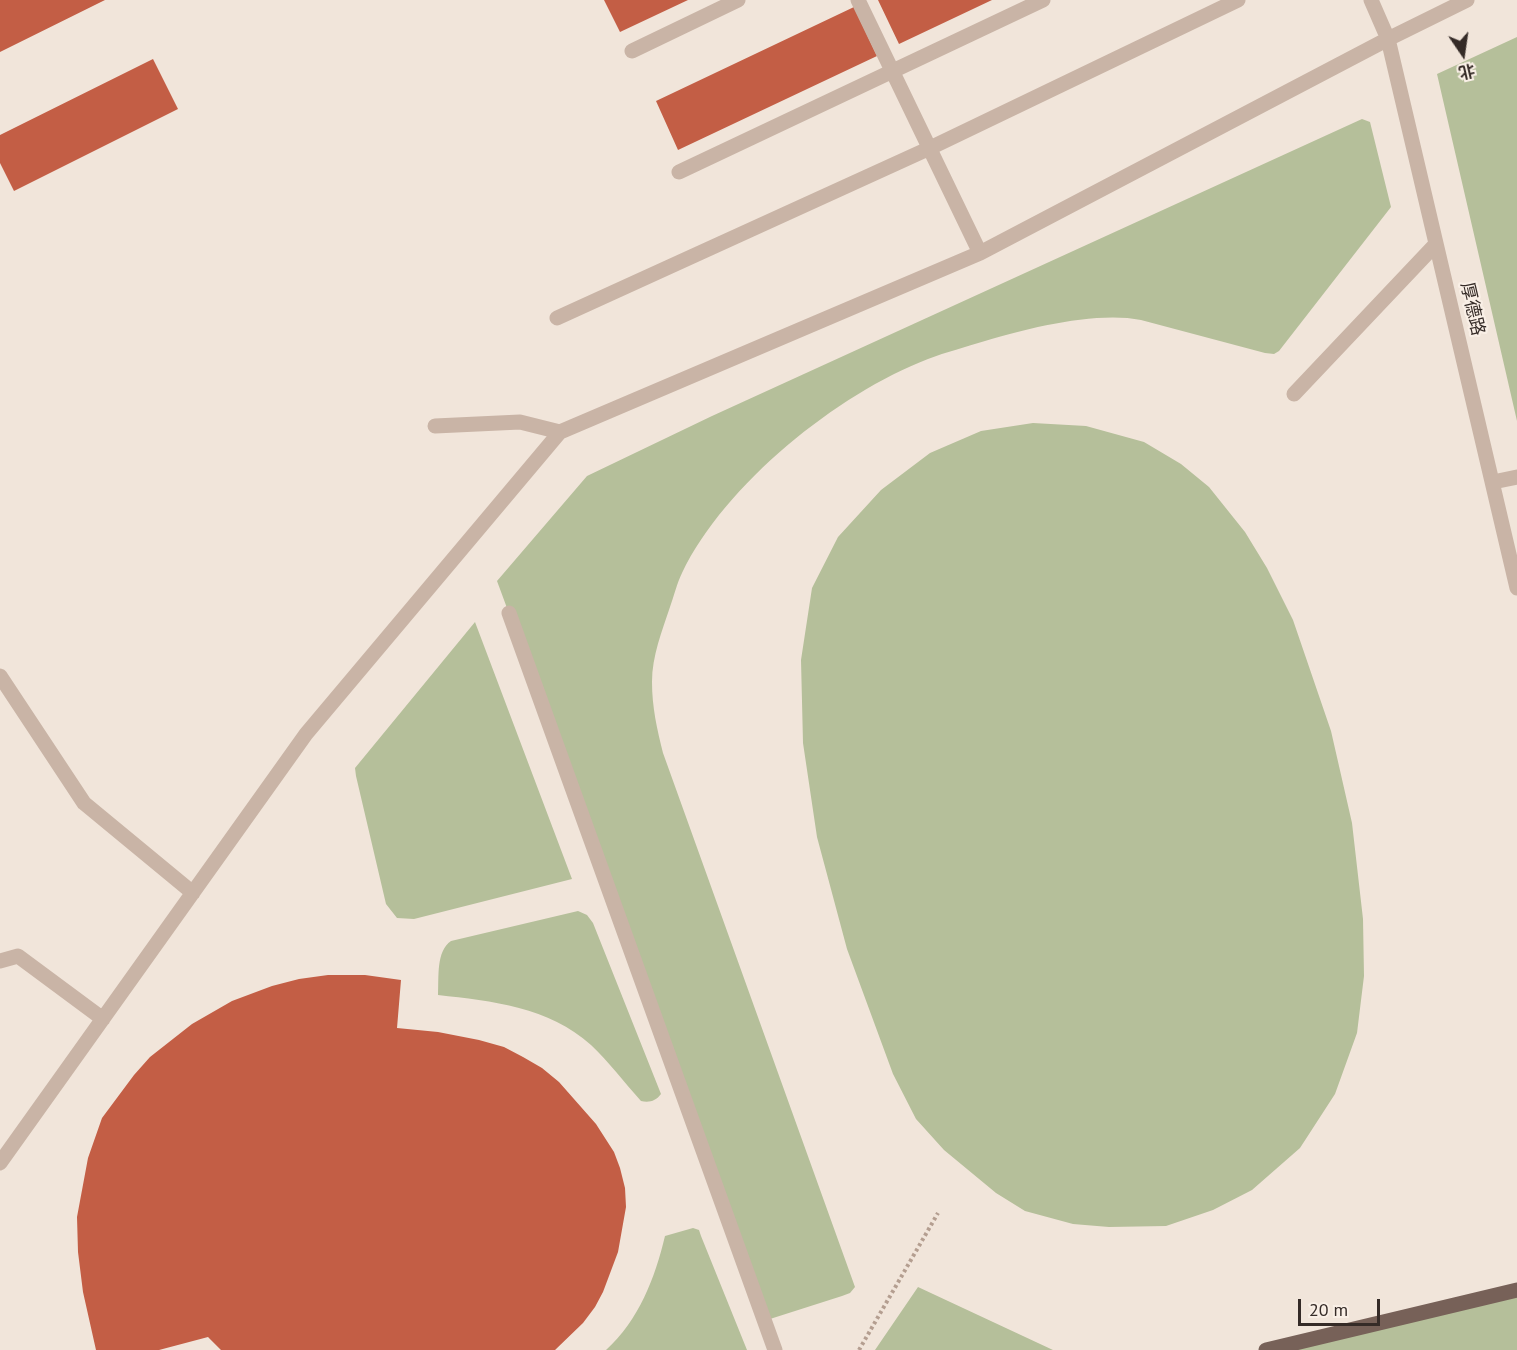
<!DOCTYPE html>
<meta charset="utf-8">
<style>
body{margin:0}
#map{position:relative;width:1517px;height:1350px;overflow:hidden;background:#f1e5da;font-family:"PT Sans","Noto Sans SC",sans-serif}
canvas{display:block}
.north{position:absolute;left:1433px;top:24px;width:60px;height:60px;-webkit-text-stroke:4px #f9efe6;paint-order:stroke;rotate:167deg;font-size:16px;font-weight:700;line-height:24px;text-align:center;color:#352b27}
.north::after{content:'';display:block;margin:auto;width:21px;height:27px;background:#352b27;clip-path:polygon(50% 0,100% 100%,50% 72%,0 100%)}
.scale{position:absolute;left:1298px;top:1299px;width:82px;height:27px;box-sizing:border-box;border:3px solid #352b27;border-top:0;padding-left:8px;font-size:18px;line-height:21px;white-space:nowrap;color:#352b27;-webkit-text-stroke:4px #f9efe6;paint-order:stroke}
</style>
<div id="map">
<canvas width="1517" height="1350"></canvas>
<div class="north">北</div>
<div class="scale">20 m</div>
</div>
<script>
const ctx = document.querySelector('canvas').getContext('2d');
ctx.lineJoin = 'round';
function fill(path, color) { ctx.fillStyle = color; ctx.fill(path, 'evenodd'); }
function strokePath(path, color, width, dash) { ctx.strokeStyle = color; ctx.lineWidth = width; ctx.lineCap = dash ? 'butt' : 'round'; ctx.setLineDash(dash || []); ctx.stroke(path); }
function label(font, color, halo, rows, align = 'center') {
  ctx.font = font + ' "PT Sans","Noto Sans SC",sans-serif'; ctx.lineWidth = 4.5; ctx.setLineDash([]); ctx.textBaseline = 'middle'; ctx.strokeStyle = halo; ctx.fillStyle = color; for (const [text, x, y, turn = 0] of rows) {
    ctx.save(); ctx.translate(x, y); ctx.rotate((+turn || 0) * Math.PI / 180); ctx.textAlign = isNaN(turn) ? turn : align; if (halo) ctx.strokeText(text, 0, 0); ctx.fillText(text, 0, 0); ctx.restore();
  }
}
fill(new Path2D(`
 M1517,37v384l-80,-347z
 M1362,119l8,3 21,85 -112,144 -5,3 -9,-1 -124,-33c-44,-9 -113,8 -156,21 -19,6 -39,11 -57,18 -91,35 -203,125 -246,214 -5,10 -8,23 -12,34 -8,24 -18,49 -18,75 0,25 5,47 11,71l192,534 -5,6 -8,3 -72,23 -273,-738 90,-105 125,-60z
 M1033,423l53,3 58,16 37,22 28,23 36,45 22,36 26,52 38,111 21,92 11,96 1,57 -7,57 -22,61 -35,54 -48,42 -39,20 -47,16 -57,1 -36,-3 -48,-13 -29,-18 -52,-43 -28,-31 -23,-45 -46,-125 -30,-112 -14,-94 -2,-83 11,-72 26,-51 43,-47 49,-37 51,-22z
 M475,622l97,257 -158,40 -17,-1 -11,-14 -30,-128 -1,-8z
 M578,911l9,4 6,8 68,171c-5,7 -12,9 -20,7 -17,-19 -32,-39 -50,-56 -42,-38 -99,-44 -153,-50 1,-18 -2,-44 13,-54z
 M693,1228l6,2 2,6 46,114h-141c33,-30 49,-72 59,-114z
 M918,1287l135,63h-178z
 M1517,1295v55h-247z`), '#b5bf9a');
fill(new Path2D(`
 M0,0h105l-105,52z
 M604,0h84l-68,32z
 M878,0h114l-93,44z
 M854,7l23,49 -199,94 -22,-49z
 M153,59l25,50 -164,82 -14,-28v-28z
 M328,975h37l36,5 -4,48 41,4 41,8 25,7 19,10 19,11 17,14 37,42 18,28 6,16 5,20 1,19 -8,45 -15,40 -8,15 -12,16 -28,27h-334l-13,-13 -49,13h-63l-13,-58 -5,-40 -1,-35 11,-59 14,-40 32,-43 16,-18 42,-33 40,-23 40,-15 27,-7z`), '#c35e45');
strokePath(new Path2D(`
 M859,1350l79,-137`), '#b49e90', 4, [3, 3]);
strokePath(new Path2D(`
 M858,0l122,253
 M1371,0l17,39 129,549
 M632,51l106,-51
 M679,172l364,-172
 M557,318l373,-170 308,-148
 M1294,394l142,-150
 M435,426l85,-4 40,10
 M1493,482l24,-5
 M509,613l266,737
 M0,676l84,127 109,90
 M0,961l18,-5 85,63
 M0,1163l306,-429 254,-302 420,-179 408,-214 79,-39`), '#c9b4a6', 15);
strokePath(new Path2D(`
 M1266,1350l251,-60`), '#776158', 15);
label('18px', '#352b27', '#f9efe6', [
 ["厚德路",1472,309,77]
]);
</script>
